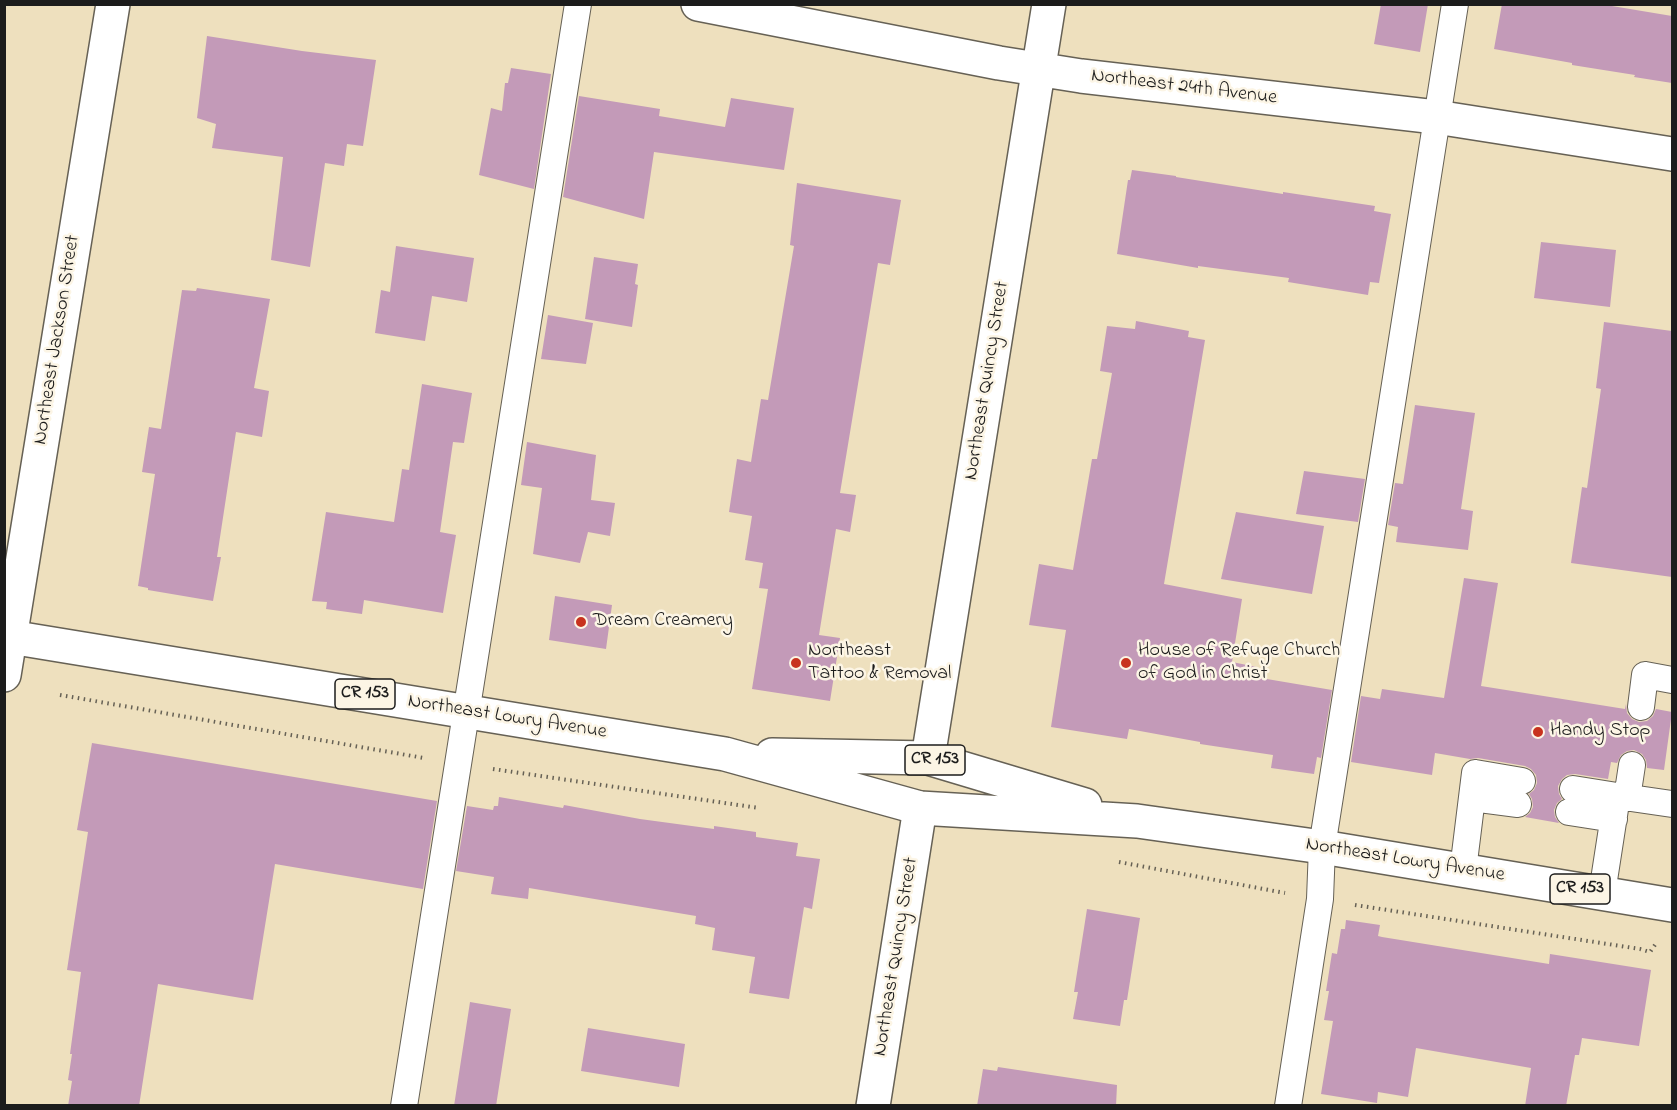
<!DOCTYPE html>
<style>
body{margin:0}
#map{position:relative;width:1677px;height:1110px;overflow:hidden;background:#eee0be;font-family:"Indie Flower",sans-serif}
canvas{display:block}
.frame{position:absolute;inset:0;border:6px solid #1c1c1c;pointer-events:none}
</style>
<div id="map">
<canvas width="1677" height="1110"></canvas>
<div class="frame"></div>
</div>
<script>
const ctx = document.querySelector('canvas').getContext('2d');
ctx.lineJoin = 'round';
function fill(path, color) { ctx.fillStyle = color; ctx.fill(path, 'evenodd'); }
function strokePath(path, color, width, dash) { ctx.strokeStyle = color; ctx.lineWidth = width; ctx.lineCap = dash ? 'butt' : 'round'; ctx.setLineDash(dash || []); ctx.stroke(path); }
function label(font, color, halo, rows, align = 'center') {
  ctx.font = font + ' "Indie Flower",sans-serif'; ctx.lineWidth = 5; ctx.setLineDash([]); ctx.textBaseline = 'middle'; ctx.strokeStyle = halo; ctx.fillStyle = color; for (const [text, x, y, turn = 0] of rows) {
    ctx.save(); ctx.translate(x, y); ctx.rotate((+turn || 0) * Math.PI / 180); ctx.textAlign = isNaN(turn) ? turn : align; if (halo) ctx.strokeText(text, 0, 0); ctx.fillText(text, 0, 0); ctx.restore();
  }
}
fill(new Path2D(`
 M1381,4h47l-8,48 -46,-8z
 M1502,4h98l72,12v67l-38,-6 1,-2 -63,-10v-2l-78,-14z
 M207,36l95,15 74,9 -13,86 -16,-2 -3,22 -19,-3 -15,104 -39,-7 12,-103 -71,-9 4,-24 -19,-6z
 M511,68l40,6 -17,115 -55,-14 12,-67 11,3 3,-28h3z
 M579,96l81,13 -1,7 66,11 6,-29 63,10 -10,62 -130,-18 -10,67 -81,-22z
 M1132,170l44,6v1l107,17v-2l92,14 -1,5 17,3 -12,69 -9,-1 -2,13 -80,-13 1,-4 -91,-12v2l-81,-14 11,-74h2z
 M797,183l104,17 -11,65 -12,-2 -38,230 16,2 -6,37 -14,-3 -17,106 21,3 -10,63 -78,-12 16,-100 -9,-1 4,-25 -18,-3 7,-44 -23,-4 8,-53 14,3 10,-63 7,1 26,-154 -4,-1z
 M1541,242l75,8 -6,57 -76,-9z
 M396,246l78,12 -7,44 -35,-6 -7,45 -50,-8 6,-43 9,2z
 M594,257l44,7 -3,20 3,1 -6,42 -47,-8z
 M197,288l73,11 -16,89 15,3 -7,46 -26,-5 -19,125h4l-8,44 -65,-11v-2l-10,-2 17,-112 -13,-2 7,-45 12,2 21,-139 14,1z
 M548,315l45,8 -7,41 -45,-5z
 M1136,321l53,10 -1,6 17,3 -41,244 78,15 -10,63 25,5 -2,10 77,13 -11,68 -4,-1 -3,17 -43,-6 2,-13 -73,-11v-2l-71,-13 -2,10 -76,-12 15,-97 -37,-5 10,-61 34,6 19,-111h5l15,-86 -12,-2 7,-45 28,3z
 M1604,322l68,9v246l-101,-14 11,-76 5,1 14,-99 -5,-1z
 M422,384l50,9 -8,50 -11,-1 -13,90 16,3 -13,78 -79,-13 -2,14 -36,-5 1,-7 -15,-1 14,-89 68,10 8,-53 7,1z
 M1415,405l60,8 -14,96 12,2 -5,39 -72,-8 2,-15 -10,-2 7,-42 8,1z
 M527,442l69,13 -5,45 24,3 -5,33 -22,-4 -8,31 -47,-9 9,-66 -21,-3z
 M1304,471l61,8 -7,43 -62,-8z
 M1236,512l88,14 -12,68 -91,-15z
 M1464,578l34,5 -17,103 144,23 1,-5 1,9 5,6 7,3 8,-1 6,-5 3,-7 16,3 -8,58 -17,-2 -1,-8 -4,-6 -8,-4 -7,1 -6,4 -4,8 -6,-1 -3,17 -33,-5 -8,1 -5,4 -4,7 1,8 3,5 -5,4 -3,7 1,7 4,6 -34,-6 5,-4 3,-6 -1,-8 -3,-5 5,-4 3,-7 -1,-8 -5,-6 -6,-3 -47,-8 -8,1 -35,-6 -3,22 -81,-13 10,-66 19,3 2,-10 62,9z
 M555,596l57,9 -6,44 -57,-9z
 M92,743l345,58 -14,88 -148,-25 -22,136 -95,-16 -19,122h-71l4,-25 -4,-1 4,-26h-2l11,-82 -14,-2 21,-138 -11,-2z
 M499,797l64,11 1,-3 76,14 74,10v-3l42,6v5l42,6 -2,13 24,3 -8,50 -8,-2 -15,92 -40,-6 6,-36 -43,-7 3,-22 -20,-4 1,-8 -167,-28 -1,11 -37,-5 3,-17 -38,-6 11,-65 26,4 1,-4h4z
 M1087,909l53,9 -13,82h-3l-4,26 -47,-7 5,-27h-4z
 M1346,920l34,5 -2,11 4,1 167,27 1,-10 101,16 -12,76 -57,-8 -3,17h-4l-9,51h-41l6,-38 -115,-20 -8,49 -30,-5 -1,11 -56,-9 12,-73 -9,-1 5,-29h-3l6,-38 5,1 4,-25h4z
 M470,1002l41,7 -15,97h-42z
 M588,1028l97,16 -6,43 -98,-16z
 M998,1067l119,18 -1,21h-139l6,-37 14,2z`), '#c39ab8');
const service = new Path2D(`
 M1641,707l4,-32 27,5
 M1573,789l44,7 -15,97
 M1617,796l55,8
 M1472,798l46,6
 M1627,798l5,-33
 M1569,812l45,7
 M1463,870l12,-97 47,8
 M404,1106l174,-1102
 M1288,1106l32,-207 2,-52 133,-843`);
const minor = new Path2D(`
 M698,4l301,59 82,13 355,41 236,37
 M4,675l109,-671
 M928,758l121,-754
 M873,1106l47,-298`);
const primary = new Path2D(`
 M4,636l721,118 195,54 217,13 185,26 350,58
 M772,755l156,3 157,47`);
strokePath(service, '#666155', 28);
strokePath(minor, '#666155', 36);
strokePath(primary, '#666155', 36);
strokePath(new Path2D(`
 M60,695l364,63
 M493,769l266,39
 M1119,862l166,31
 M1355,905l285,44 10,3 7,-10`), '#666155', 4, [1.5, 4.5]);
strokePath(service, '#fff', 26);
strokePath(minor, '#fff', 33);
strokePath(primary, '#fff', 33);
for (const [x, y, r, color] of [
 [581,622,6,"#c8321e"],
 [796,663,6,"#c8321e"],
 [1126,663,6,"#c8321e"],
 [1538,732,6,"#c8321e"]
]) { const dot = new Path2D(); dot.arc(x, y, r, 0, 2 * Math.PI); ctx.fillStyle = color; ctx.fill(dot); strokePath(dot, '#fcf5e5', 2); }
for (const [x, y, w] of [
 [365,694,60],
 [935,760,60],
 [1580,889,60]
]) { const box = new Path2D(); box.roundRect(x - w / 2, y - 15, w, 30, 4.5); ctx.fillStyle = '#fcf5e5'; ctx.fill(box); strokePath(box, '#1c1c1c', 1.5); }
label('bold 18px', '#1c1c1c', null, [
 ["CR 153",365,694],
 ["CR 153",935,760],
 ["CR 153",1580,889]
]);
label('20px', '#1c1c1c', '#fcf5e5', [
 ["Northeast 24th Avenue",1184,88,7],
 ["Northeast Jackson Street",58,340,-81],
 ["Northeast Quincy Street",988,381,-81],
 ["Northeast Lowry Avenue",507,718,9],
 ["Northeast Lowry Avenue",1405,861,9],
 ["Northeast Quincy Street",897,957,-81]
]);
label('20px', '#1c1c1c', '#fcf5e5', [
 ["Dream Creamery",593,622],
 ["Northeast",808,652],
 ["Tattoo & Removal",808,675],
 ["House of Refuge Church",1138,652],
 ["of God in Christ",1138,675],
 ["Handy Stop",1550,732]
], 'left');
</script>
